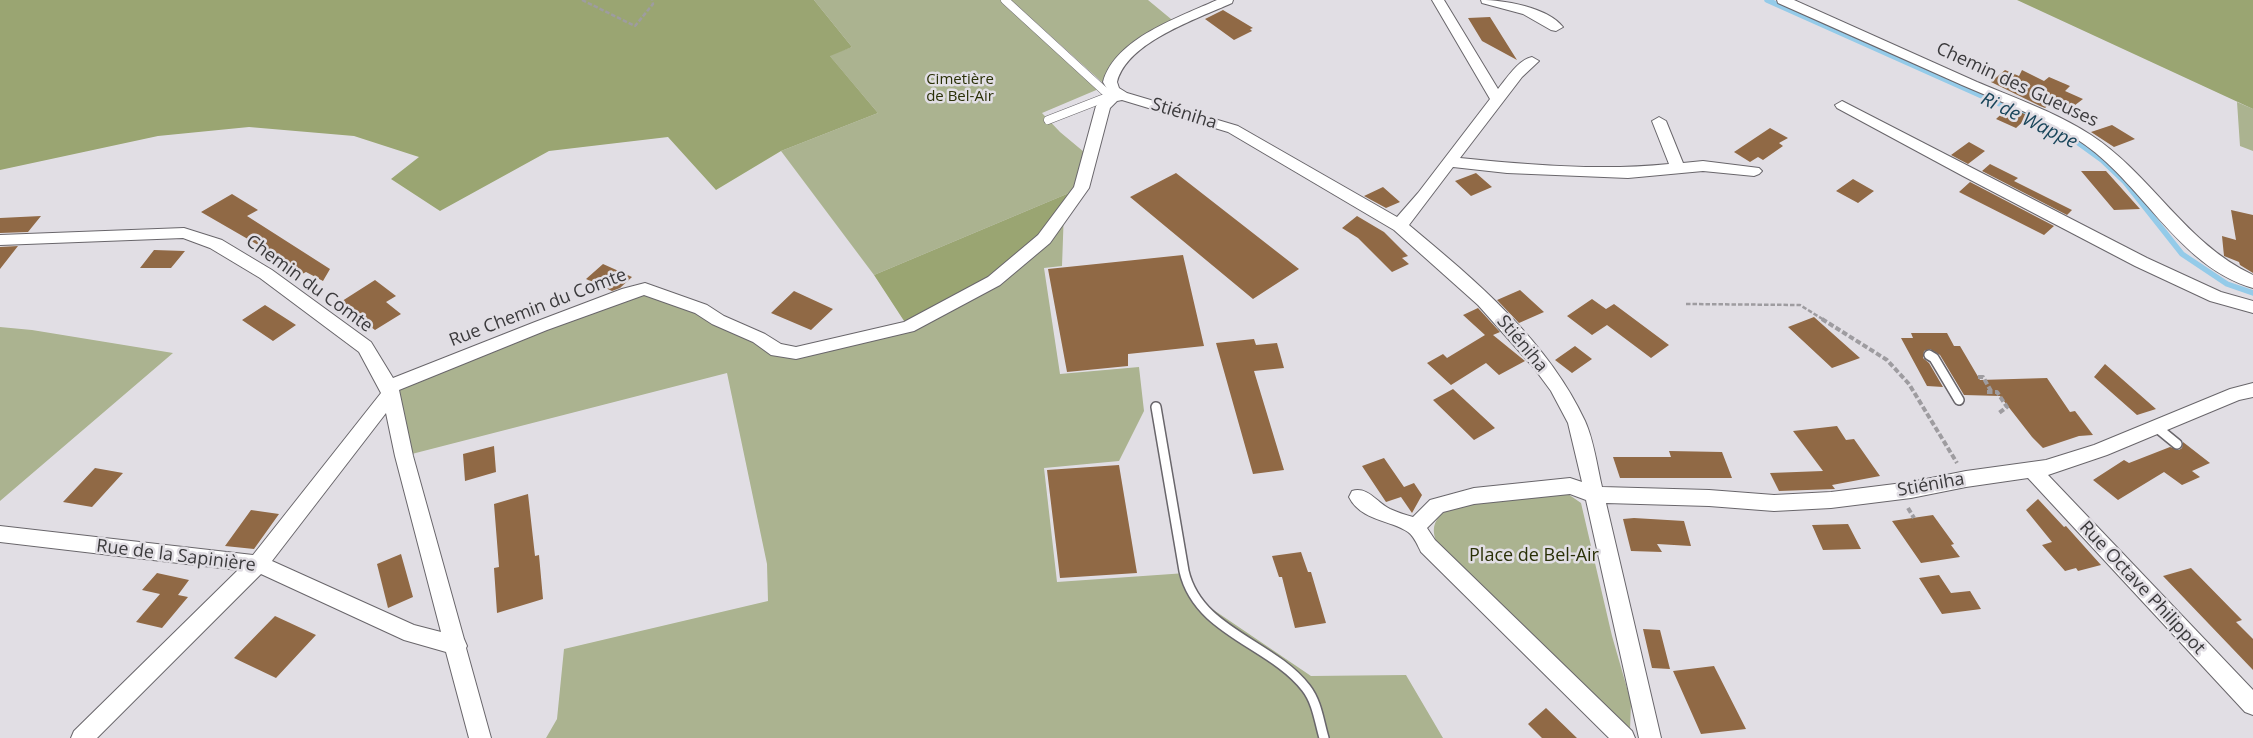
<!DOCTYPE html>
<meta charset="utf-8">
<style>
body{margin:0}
canvas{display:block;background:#e1dee4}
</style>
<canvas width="2253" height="738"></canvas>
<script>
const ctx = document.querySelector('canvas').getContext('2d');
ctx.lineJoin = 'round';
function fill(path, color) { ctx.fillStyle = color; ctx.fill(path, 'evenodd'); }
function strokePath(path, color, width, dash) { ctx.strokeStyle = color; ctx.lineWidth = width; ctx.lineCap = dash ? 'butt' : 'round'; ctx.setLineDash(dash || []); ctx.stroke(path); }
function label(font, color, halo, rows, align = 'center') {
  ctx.font = font + ' "Open Sans",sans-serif'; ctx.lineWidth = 5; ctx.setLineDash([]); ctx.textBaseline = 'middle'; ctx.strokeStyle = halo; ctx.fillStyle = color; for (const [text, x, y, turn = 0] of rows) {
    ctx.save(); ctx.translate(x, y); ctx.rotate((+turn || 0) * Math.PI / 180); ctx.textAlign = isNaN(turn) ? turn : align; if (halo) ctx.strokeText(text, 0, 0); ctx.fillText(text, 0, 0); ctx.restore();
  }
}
fill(new Path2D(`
 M814,0h191l96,88 -59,25 18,19 30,25 -9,31 -207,87 -93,-124 97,-38 -49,-58 23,-8z
 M1011,0h137l29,24 -38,22 -29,36 -6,2z
 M2237,102l16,7v42l-13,-5z
 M1064,210l-2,56 -18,2 16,106 79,-7 5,44 -25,50 -75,7 13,114 129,-9 7,23 118,80 95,-1 37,63h-897l11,-19 7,-70 204,-48 -1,-37 -40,-191 -323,83 -15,-69 256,-98 151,64 112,-26z
 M0,327l32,3 141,23 -173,148z
 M1568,494l13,9 31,133 19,66 -1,29 -16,-13 -106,-108 -68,-61c-7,-12 -10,-25 2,-35 22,-17 97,-17 126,-20z`), '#abb390');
fill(new Path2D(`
 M0,0h814l38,47 -22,9 48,57 -97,38 -65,39 -48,-53 -119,14 -109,60 -49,-32 28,-22 -65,-21 -105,-9 -91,9 -158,34z
 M2017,0h236v109z
 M1081,188l-17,22 -70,71 -86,46 -34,-52z`), '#9aa572');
strokePath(new Path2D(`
 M1767,0l262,117 44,22 29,21 23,22 57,72 45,30 26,9`), '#94cbe9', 5.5);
fill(new Path2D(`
 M1223,10l30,18 -3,1 2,2 -18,9 -29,-21z
 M1490,17l27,43 -35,-19 -14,-23z
 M2005,70l14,6 3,-6 22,11 5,-4 21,9 -5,5 18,8 -17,13 -15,-9 -6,5 -5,-2 -49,-24z
 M2009,107l20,9 -13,12 -20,-9z
 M2112,125l23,14 -21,8 -23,-15z
 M1770,128l18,10 -9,5 4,3 -20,14 -5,-3 -8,5 -16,-10z
 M1969,142l16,9 -17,13 -17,-9z
 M1990,164l28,14 -4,3 58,29 -5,5 -85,-44z
 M2081,171h25l34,38 -26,1z
 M1176,173l123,96 -46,30 -123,-102z
 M1476,173l16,14 -21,9 -16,-15z
 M1853,179l21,12 -16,12 -22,-12z
 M1970,182l84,44 -10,9 -85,-43z
 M1383,187l17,15 -14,6 -22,-12z
 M232,194l26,16 -11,6 83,53 -7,12 -17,-9 -12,6 -30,-26 8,1 -71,-41z
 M2231,210l22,5v58l-13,-8 -1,-3 -15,-6 -2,-20 14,4z
 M41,216l-13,16 -28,1v-15z
 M1357,216l27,16 24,24 -6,2 7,6 -17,8 -34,-34 -16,-10z
 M18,246l-18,23v-22z
 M154,250l31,1 -14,17h-31z
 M1183,255l21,91 -76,8v12l-61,6 -19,-103z
 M603,264l29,13 -12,11 -8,3 -26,-12z
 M375,280l21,16 -10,6 15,12 -26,16 -36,-27z
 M1520,290l24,22 -25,11 -22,-23z
 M794,291l39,18 -22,21 -40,-17z
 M1592,299l14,10 8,-5 55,41 -18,13 -44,-33 -15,10 -25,-19z
 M265,305l31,20 -23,16 -31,-21z
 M1478,308l22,24 -7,3 32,26 -26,14 -13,-12 -35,22 -24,-22 16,-9 4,4 38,-23 -22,-20z
 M1814,317l46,41 -28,10 -44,-41z
 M1911,333h36l7,13h6l20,34 67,-2 23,34 5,-1 18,24 -14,1 -36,12 -11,-11 -32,-41 -36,-1 -24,-40 -10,-6 -6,2 -1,7 6,5 14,24 -16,-1 -26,-48h12z
 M1254,339l2,6 21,-2 7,25 -30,3 30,99 -31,4 -37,-131z
 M1575,346l17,13 -20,14 -17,-13z
 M2105,364l51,45 -19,6 -43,-38z
 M1453,389l42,39 -21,12 -41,-40z
 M1837,426l9,14 8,-1 26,37 -48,9 3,4 -56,2 -9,-18 53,-2 -30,-40z
 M2183,442l27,21 -18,8 8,6 -18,8 -18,-13 -46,28 -25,-20 31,-20 5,3 41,-16 9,3 3,-2z
 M494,446l2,26 -31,9 -2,-27z
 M1669,451l53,1 10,26h-112l-7,-21h58z
 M1384,458l20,29 10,-4 8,12 -10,18 -11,-16 -15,5 -24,-36z
 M1119,465l18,108 -77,5 -13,-108z
 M95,468l28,5 -31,34 -29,-5z
 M528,494l7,62 4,-1 4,44 -46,14 -3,-45 5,-1 -5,-63z
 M2038,499l26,28 2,-1 35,39 -23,6 -2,-3 -11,3 -23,-26 10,-3 -26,-32z
 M251,510l28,4 -25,35 -29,-3z
 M1933,515l21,29 -3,1 9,12 -39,6 -29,-42z
 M1634,518l50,3 7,25 -34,-2 5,8 -31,-1 -8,-32z
 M1848,524l13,25 -38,1 -11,-25z
 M1301,552l7,20h3l15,51 -31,5 -13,-51h-3l-7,-21z
 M401,554l12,43 -25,11 -11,-44z
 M2191,568l51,52 -6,2 17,17v31l-90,-94z
 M157,573l32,7 -11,15 10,2 -26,31 -26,-6 24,-28 -18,-4z
 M1939,575l12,18 19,-2 11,18 -39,5 -23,-36z
 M275,616l41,19 -40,43 -42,-20z
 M1643,629l17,1 10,39 -18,-1z
 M1714,666l32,63 -45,5 -28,-63z
 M1546,708l31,30h-35l-14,-14z`), '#906945');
const serviceFar1 = new Path2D(`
 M1005,0l107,98
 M1048,120l54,-21 10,-1`);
const service = new Path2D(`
 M1929,355l5,3 25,42
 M1156,407l28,164c14,61 87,72 122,117 11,14 13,33 18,50
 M2155,426l22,18`);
const minor = new Path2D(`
 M1217,0h16l-1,3c-35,16 -105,39 -115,79l2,6 8,5 111,33 159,91 21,-24 72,-94 -58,-99h12l54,89c9,-11 20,-29 34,-32l7,4 -17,16 -62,81c69,7 140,13 209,6l-17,-43 7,-4 7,4 17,42 20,-2 56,7 3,3 -3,3 -5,2 -51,-5 -75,7 -121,-5 -54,-6 -44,58c66,55 139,116 176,196 9,20 12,45 17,66l107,3 65,5 57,-3 80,-10 55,-11 80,-11 48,-15 136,-56 23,-6v14l-14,3 -132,55 -59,20 205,215v25l-8,-3 -217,-234 -62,9 -55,11 -80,10 -57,3 -65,-5 -103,-3 55,235h-22l-53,-238 -16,-6 -96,10 -31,8 -16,16 8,12 197,191 3,7h-26l-188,-186c-3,-6 -7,-16 -13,-20 -17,-12 -47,-11 -59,-35l3,-6c16,-5 25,12 38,18 7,3 15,6 23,8l17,-17 44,-12 96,-10 12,4 -14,-59 -17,-32 -17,-23 -56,-63 -84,-75 -166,-98 -106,-32 -5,1 -7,7 -21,80 -39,55 -50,42 -86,46 -118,28 -25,-4 -18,-13 -41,-18 -17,-11 -51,-18 -97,35 -148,60 14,66 51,183 3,7 -1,2 25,90h-22l-23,-86 -42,-12 -143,-66 -164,164h-26l3,-7 164,-161 -238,-28v-16l253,29 128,-162 -22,-41 -99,-74 -50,-30 -27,-10 -183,7v-10l184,-7 38,12 50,30 99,72 22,36 142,-56 87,-33 23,-6 62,22 17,11 41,18 16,10 15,3 108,-25 84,-45 50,-42 36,-48 22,-81 14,-12 -7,-12c12,-44 77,-65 114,-82zM386,413l9,43 46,176 -27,-7 -142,-64z
 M1481,0c23,0 66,7 82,27l-7,4 -5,-1 -28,-16 -41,-11z
 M1777,0h17c61,27 122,55 183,82 38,16 78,30 114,53 61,40 95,109 162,140v13c-76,-22 -111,-107 -175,-148 -36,-23 -77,-38 -116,-55 -61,-27 -122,-55 -184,-82z
 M1842,101l305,157 74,34 32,9v12l-43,-12 -75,-35 -172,-90 -126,-68 -2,-3z`);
strokePath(serviceFar1, '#69666b', 9);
strokePath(service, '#69666b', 12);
strokePath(minor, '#69666b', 2);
strokePath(new Path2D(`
 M582,0l53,26 18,-22 -1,-4
 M1686,304l114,1 24,15`), '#9e9ca0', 2.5, [4.5, 2]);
strokePath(new Path2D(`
 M1822,319l65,41 22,24 48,79
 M1978,377h5l8,14
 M1987,392h10l10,15 -8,6
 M1908,508l6,10`), '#9e9ca0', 4, [5.5, 2.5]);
strokePath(serviceFar1, '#fff', 8);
strokePath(service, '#fff', 9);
fill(minor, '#fff');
label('15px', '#2a3007', '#e1dee4', [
 ["Cimetière",960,80],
 ["de Bel-Air",960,97]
]);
label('18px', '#3b3a3c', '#e1dee4', [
 ["Chemin des Gueuses",2017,85,25],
 ["Stiéniha",1184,114,17],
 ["Chemin du Comte",309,284,36],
 ["Rue Chemin du Comte",538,308,-21],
 ["Stiéniha",1522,344,50],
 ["Stiéniha",1931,485,-10],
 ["Rue de la Sapinière",176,556,7],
 ["Rue Octave Philippot",2142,588,47]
]);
label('18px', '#2a3007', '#e1dee4', [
 ["Place de Bel-Air",1534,556]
]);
label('italic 19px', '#18455a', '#e1dee4', [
 ["Ri de Wappe",2029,121,26]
]);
</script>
